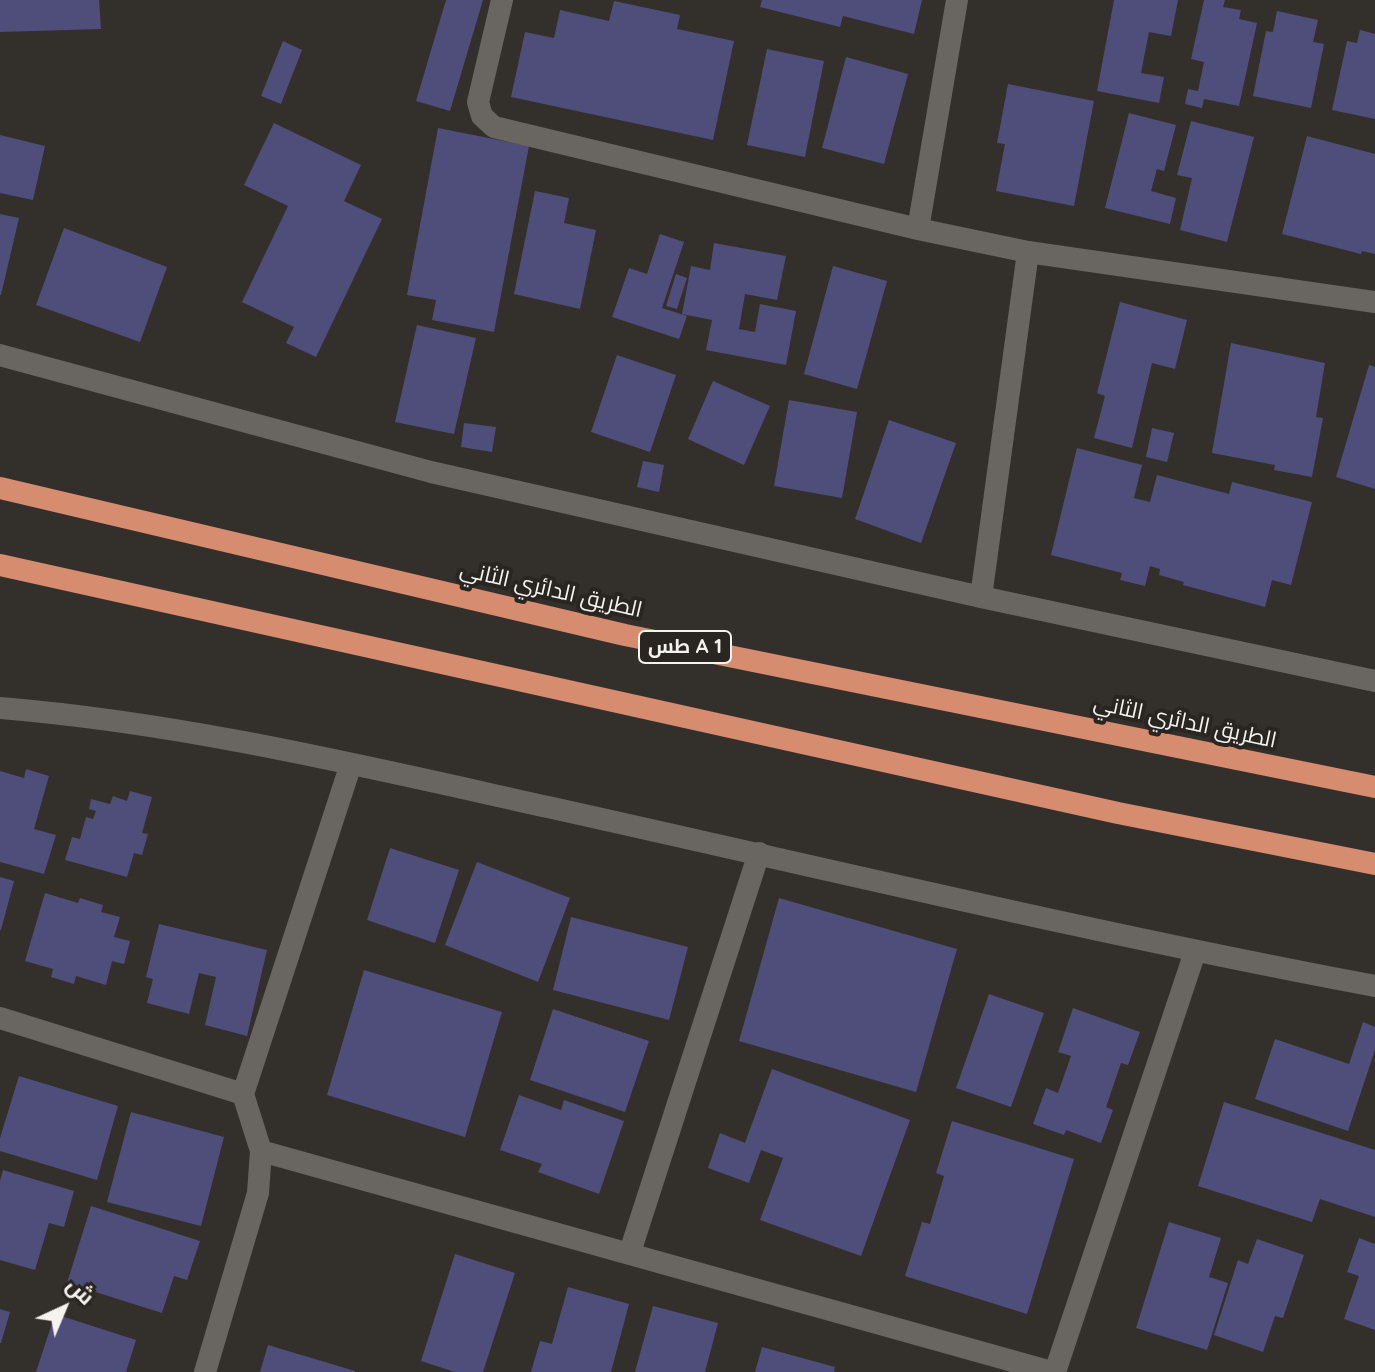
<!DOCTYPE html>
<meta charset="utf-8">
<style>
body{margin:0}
#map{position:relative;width:1375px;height:1372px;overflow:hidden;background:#33302b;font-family:Quicksand,Cairo,sans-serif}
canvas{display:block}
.north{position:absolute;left:24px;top:1268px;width:80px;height:80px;-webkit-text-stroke:6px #292621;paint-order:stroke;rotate:44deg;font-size:22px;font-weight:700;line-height:32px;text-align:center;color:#f5f3ef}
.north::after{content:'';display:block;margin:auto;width:28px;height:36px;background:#f5f3ef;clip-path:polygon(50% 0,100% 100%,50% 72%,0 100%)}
</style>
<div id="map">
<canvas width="1375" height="1372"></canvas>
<div class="north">ش</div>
</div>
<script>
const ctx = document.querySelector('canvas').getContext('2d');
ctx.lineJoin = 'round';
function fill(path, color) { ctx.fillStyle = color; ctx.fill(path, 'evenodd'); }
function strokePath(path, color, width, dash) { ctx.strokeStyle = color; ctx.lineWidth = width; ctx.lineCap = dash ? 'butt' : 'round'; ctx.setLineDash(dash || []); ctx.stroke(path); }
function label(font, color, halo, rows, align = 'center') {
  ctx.font = font + ' Quicksand,Cairo,sans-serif'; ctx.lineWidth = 8; ctx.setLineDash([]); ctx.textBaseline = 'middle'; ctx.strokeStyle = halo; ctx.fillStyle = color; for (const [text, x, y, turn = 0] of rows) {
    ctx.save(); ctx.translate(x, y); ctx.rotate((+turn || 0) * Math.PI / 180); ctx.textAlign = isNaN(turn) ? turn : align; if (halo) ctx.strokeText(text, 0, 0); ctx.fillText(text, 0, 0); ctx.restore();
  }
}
fill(new Path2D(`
 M0,0h99l2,29 -101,3z
 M446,0h37l-33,111 -34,-10z
 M762,0h160l-8,34 -71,-18 -3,11 -80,-20z
 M1114,0h64l-7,36 -22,-4 -8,41 23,4 -5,26 -62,-12z
 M1204,0h21l-2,7 18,3 -2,9 18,4 -18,83 -35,-7 -2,9 -17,-4 3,-15 10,2 6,-29 -13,-3z
 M614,1l66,14 -3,14 57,12 -21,99 -202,-43 14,-65 29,6 6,-28 49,11z
 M1277,11l41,9 -5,22 11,2 -13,64 -58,-12 13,-65 7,1z
 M1360,30l15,4v85l-43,-9 15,-69 10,2z
 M283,41l19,9 -21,54 -20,-8z
 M767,49l57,12 -19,96 -58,-12z
 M846,57l62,17 -24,90 -62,-16z
 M1008,84l86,17 -20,105 -78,-15 9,-47 -8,-1z
 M1129,113l47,12 -12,46 -7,-2 -6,22 25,7 -6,26 -65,-16z
 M1191,121l63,16 -27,105 -47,-12 12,-52 -15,-3z
 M274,123l87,42 -17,36 38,18 -66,138 -30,-14 8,-16 -52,-25 46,-96 -44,-21z
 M438,128l91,18 -35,186 -62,-12 4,-20 -29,-5z
 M0,135l45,11 -12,54 -33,-7z
 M1307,136l68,18v100l-13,-3 -1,3 -79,-20z
 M535,191l34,7 -5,25 32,7 -16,79 -66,-15z
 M0,214l19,4 -18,77h-1z
 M64,228l103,39 -27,75 -104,-37z
 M660,234l24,8 -22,66 25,8 -8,23 -67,-22 17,-49 18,6z
 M714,243l72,13 -9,44 -32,-6 -6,35 16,3 5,-28 36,7 -10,54 -80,-15 6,-30 -30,-6 9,-48 19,4z
 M833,266l54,15 -30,108 -53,-15z
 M676,274l11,4 -10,31 -11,-3z
 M1120,302l67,18 -12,49 -23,-6 -20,85 -38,-10 11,-42 -8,-3z
 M417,325l59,13 -22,96 -59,-12z
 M1231,343l94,20 -9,54 7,1 -11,59 -38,-7 1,-5 -63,-12z
 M617,355l59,20 -26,77 -59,-20z
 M1369,365l6,2v122l-39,-12z
 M713,381l57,25 -26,59 -56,-26z
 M789,400l68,12 -15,86 -68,-12z
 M889,420l67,23 -35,100 -66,-24z
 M464,423l32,4 -4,25 -31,-5z
 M1152,428l22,5 -7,29 -21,-5z
 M1077,448l65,17 -8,33 16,4 7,-27 72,19 3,-12 80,20 -21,83 -19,-5 -7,27 -82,-22 1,-3 -25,-7 1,-6 -10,-3 -5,20 -25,-6 2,-7 -71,-18z
 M643,461l21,4 -5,27 -22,-5z
 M26,769l23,7 -15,53 22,6 -12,39 -44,-12v-91l24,7z
 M130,791l22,6 -10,36 6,1 -6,21 -8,-2 -7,24 -62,-17 7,-23 8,2 6,-22 7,2 3,-8 -7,-2 2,-10 19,5 3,-8 14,5z
 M390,848l69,22 -24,73 -68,-23z
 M477,862l93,36 -32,84 -93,-37z
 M0,877l14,4 -13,49h-1z
 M45,893l33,10 2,-5 23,7 -2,7 19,5 -6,20 16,4 -6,23 -12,-3 -6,24 -30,-9 -2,8 -23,-7 2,-8 -28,-8z
 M779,898l178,51 -41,143 -177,-51z
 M571,917l117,30 -19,73 -116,-30z
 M159,924l108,26 -20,86 -42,-11 11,-48 -17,-4 -10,41 -42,-11 6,-24 -7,-2z
 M364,970l138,42 -37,125 -138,-42z
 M989,994l55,19 -33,94 -55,-19z
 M1073,1008l67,24 -12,33 -7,-2 -15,44 7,3 -12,33 -35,-13 -2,5 -31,-11 13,-36 12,5 13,-37 -13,-4z
 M553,1009l96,32 -24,71 -95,-32z
 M1363,1022l12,5v23l-27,81 -93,-32 20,-60 74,25z
 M772,1069l138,51 -49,136 -101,-36 23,-62 -22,-8 -12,33 -41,-15 12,-35 25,10z
 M19,1076l99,30 -21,74 -97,-29v-13z
 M519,1095l42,15 3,-10 60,21 -25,73 -61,-22 4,-8 -42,-14z
 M1224,1102l151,48v67l-55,-18 -8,23 -114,-36z
 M131,1112l93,25 -23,89 -94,-24z
 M952,1121l122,38 -47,155 -122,-38 17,-54 8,2 14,-48 -8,-3z
 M3,1170l71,21 -10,36 -15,-4 -14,47 -35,-10v-79z
 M91,1206l109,35 -13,39 -13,-4 -12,37 -95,-30z
 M1169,1222l52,16 -12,39 19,6 -21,67 -71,-22z
 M1359,1238l16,6v86l-31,-11 15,-43 -12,-4z
 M1257,1239l47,16 -21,63 -8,-2 -12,36 -49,-17 24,-75 10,4z
 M455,1254l60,19 -32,99h-28l-34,-11z
 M568,1287l61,17 -18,68h-80l9,-31 12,3z
 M653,1306l65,17 -13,49h-70z
 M0,1309l10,3 -9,31h-1z
 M55,1314l81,26 -10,32h-90z
 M268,1345l87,26v1h-95z
 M762,1347l73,20 -1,5h-79z`), '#4f4d79');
strokePath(new Path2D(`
 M502,0l-24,102 4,14 12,11 424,102 110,23 347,50
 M918,229l39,-229
 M0,355l431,117 550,125 394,84
 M981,597l47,-345
 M0,708c184,15 367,59 548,99 275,61 550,127 827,179
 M0,1018l243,76
 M261,1151l791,221
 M630,1252l129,-399
 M205,1372l53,-179 3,-42 -18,-57 108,-330
 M1055,1372l140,-420`), '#696560', 22);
strokePath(new Path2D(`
 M0,488l625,147 750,152
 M0,565l1118,248 257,51`), '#d68c6f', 22);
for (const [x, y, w] of [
 [685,647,92]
]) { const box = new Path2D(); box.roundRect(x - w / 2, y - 16, w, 32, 6); ctx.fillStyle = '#292621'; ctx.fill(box); strokePath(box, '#f5f3ef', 2); }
label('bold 20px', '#f5f3ef', null, [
 ["طس A 1",685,647]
]);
label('22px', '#f5f3ef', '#292621', [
 ["الطريق الدائري الثاني",551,590,13],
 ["الطريق الدائري الثاني",1185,722,12]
]);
</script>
